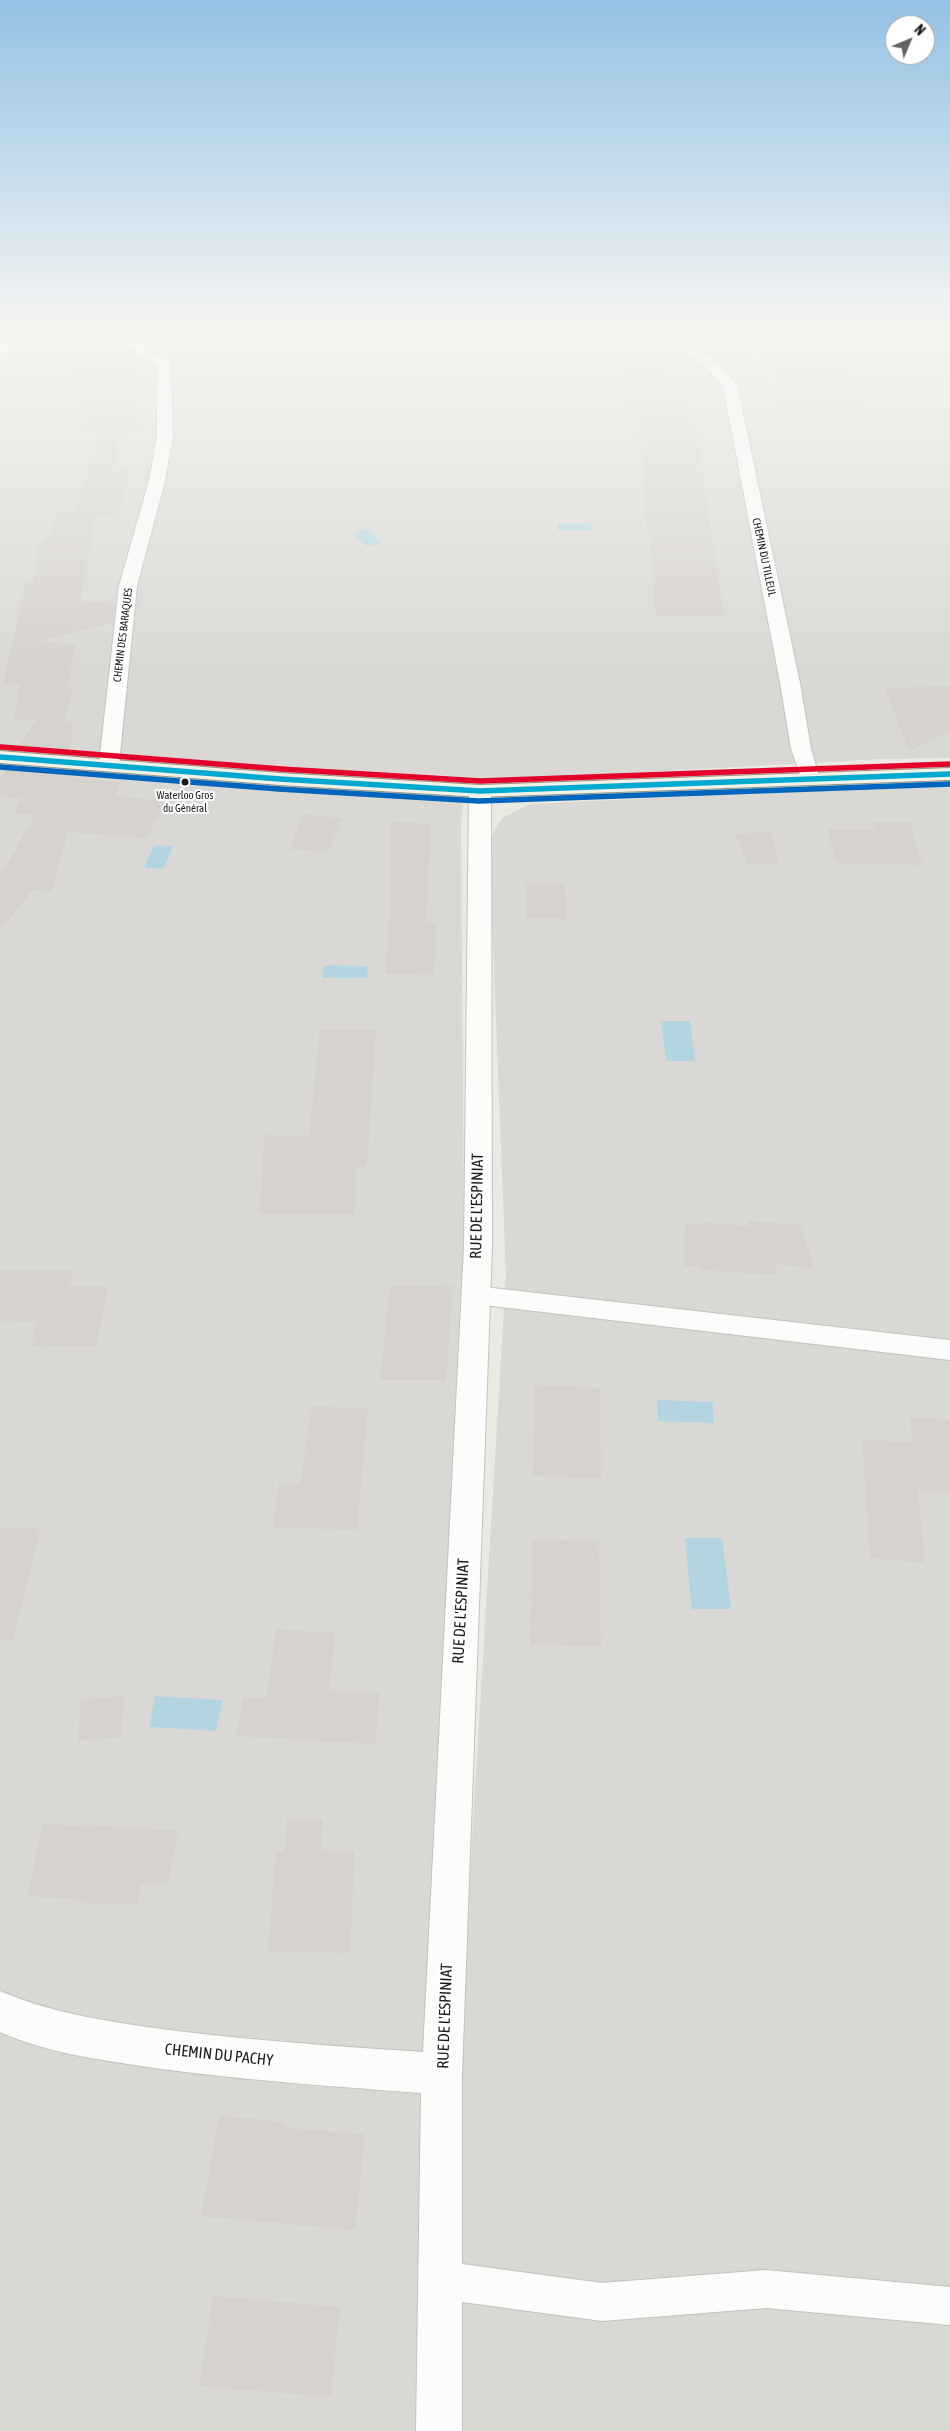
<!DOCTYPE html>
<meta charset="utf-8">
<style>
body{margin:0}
#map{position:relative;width:950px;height:2431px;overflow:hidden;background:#eae9e2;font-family:"Asap Condensed",sans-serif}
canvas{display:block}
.north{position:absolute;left:885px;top:15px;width:50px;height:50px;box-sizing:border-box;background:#fff;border:1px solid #a4a4a4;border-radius:50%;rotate:45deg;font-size:14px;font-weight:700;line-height:20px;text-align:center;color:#1b1b1b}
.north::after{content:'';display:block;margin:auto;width:18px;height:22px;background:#636361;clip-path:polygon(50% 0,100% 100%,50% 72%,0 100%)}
</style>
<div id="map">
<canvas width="950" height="2431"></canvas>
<div class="north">N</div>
</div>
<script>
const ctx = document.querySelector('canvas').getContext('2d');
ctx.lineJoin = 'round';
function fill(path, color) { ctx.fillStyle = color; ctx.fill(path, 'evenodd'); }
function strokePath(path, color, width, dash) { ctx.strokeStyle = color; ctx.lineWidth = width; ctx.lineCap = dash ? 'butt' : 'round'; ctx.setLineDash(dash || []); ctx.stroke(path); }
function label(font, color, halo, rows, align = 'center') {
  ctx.font = font + ' "Asap Condensed",sans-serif'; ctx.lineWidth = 4; ctx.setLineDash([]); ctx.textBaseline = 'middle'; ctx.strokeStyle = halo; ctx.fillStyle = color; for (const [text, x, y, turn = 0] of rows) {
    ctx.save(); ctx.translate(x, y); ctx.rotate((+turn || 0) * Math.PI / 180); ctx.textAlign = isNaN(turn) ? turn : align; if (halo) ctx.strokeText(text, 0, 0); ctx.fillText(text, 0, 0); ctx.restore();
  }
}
fill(new Path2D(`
 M0,331h950v427l-69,1 -415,23 -5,40 3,422 -44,1187h-420z
 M950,786v1645h-507l19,-424 44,-732 -17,-434 13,-23 29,-14 348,-17z`), '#d9d8d4');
fill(new Path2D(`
 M557,523h34l1,8h-34z
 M368,529l13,14 -15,3 -14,-13z
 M154,845l19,1 -10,23 -19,-1z
 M324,965l44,1 -1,12h-45z
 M661,1021h29l5,40h-29z
 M657,1400l56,2 1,21 -56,-2z
 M685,1538h37l9,71h-39z
 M155,1696l67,4 -6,31 -67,-4z`), '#b3d5e1');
fill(new Path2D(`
 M66,331h35l33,22 7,78 -25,3 1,33 14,1 -14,49h-22l-15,86 35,-2 -2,22 -78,19 40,2 -7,43h5l-8,31 -2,1 10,4 -3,32 -53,-5 19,-30 -22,1 6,-37 -17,1 23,-103h7l7,-41h3l1,-6h5l9,-23h17l24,-81 -16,1 -2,-42 -14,1z
 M623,331h2l25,30h5l30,34 2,15 8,10 29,196 -69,-1 -5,-81h-3l-5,-97h-3l-2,-17h-9z
 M841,338l25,73 -79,-1 -1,-3h-6l-10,-39 -19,-21z
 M950,686v45l-41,20 -24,-63z
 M8,766l60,4 -1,7 54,5 -7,13 52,7 -19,36 -79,-6 -17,60 -18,-2 -33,40v-53l35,-62 -21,-2 8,-15 -22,-2v-17z
 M303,814l40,4 -15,34 -38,-3z
 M391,821l40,3 -5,99h11l-3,52 -48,-1 2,-51h2z
 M873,822h37l12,43 -85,-2 -10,-34h48z
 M772,832l6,31 -29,2 -14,-31z
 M526,883h38l3,36h-41z
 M320,1029h56l-9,138h-11l-1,47h-95l4,-79 45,1z
 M749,1221l51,4 15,44 -39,-5v11l-76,-5v-3l-16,-1 1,-42 17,1v-3l47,4z
 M0,1270h74l-4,16 38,1 -12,60 -65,-1 6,-24 -37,-1z
 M390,1285l63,1 -7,94h-66z
 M535,1385l65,3 1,90 -68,-2z
 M312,1406l56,3 -11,121 -84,-3 6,-44 21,1z
 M910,1417l40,3v73l-32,-2 7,72 -55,-5 -8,-119 51,4z
 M0,1528h40l-27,112 -13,-1z
 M533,1539l66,2 2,105 -71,-2z
 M276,1629l59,4 -6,58 51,2 -5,51 -139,-8 7,-39 23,2z
 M124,1696l-3,41 -43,4 3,-41z
 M287,1819h36l-2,32h34l-5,102 -82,-1 8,-101h9z
 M43,1824l135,6 -10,55 -28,-1 -2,21 -57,-2 1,-3 -55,-4z
 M219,2116l66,6v6l80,6 -10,96 -154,-14z
 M213,2296l127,11 -9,90 -132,-11z`), '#d5d2cd');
const lane = new Path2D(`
 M24,331h14l-27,19 -11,3v-8z
 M475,1286l475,54v20l-475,-56 -9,-2 -3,-7 3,-7z
 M440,2261l162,22 164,-13 184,17v38l-184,-17 -164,13 -162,-22 -13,-6 -6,-13 6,-13z`);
const street = new Path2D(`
 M103,331h16l50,31 2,6 2,68 -8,45 -28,105 -18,178 -3,4 -7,2 -7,-2 -3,-4 20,-178 30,-105 8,-45v-68l-2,-4z
 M663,331h15l44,36 15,18 63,298 11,66 9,30 -3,4 -7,2 -7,-2 -12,-34 -11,-66 -57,-297 -11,-13z
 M480,785l7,2 4,4 1,456 -30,827v357h-46l5,-338c-91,-7 -183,-13 -274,-26 -51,-8 -100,-14 -147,-35v-41c52,22 100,29 154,37 89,12 179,18 269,24l41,-805 5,-456 4,-4z`);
const secondary = new Path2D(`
 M0,751l280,22 200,12 470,-17v12l-470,17 -200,-12 -280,-22z`);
strokePath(lane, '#c2c2bf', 2);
strokePath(street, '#c2c2bf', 2);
strokePath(secondary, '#90947b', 2);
fill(lane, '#fcfcfb');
fill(street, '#fcfcfb');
fill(secondary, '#f2f2e8');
strokePath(new Path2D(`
 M0,757l280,22 200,12 470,-17`), '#00a9ce', 5.5);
strokePath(new Path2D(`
 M0,767l279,22 200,12 471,-17`), '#0065bd', 5.5);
strokePath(new Path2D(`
 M1,747l280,22 199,12 470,-17`), '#e4002b', 5.5);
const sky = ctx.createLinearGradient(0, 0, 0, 671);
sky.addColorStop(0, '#93c1e5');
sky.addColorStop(0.49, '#f6f5f2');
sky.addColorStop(1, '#f6f5f200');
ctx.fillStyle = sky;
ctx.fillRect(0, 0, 950, 671);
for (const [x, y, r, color] of [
 [185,782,4.5,"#1b1b1b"]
]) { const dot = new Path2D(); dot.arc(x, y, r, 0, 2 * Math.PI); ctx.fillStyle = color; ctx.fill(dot); strokePath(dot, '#fff', 2); }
label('11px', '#1b1b1b', '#fff', [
 ["CHEMIN DU TILLEUL",764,557,78],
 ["CHEMIN DES BARAQUES",123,635,-83]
]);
label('11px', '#1b1b1b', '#fff', [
 ["Waterloo Gros",185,796],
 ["du Général",185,809]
]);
label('16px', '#1b1b1b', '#fff', [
 ["RUE DE L'ESPINIAT",477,1206,-89],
 ["RUE DE L'ESPINIAT",461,1611,-87],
 ["RUE DE L'ESPINIAT",445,2016,-88],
 ["CHEMIN DU PACHY",219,2055,6]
]);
</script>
